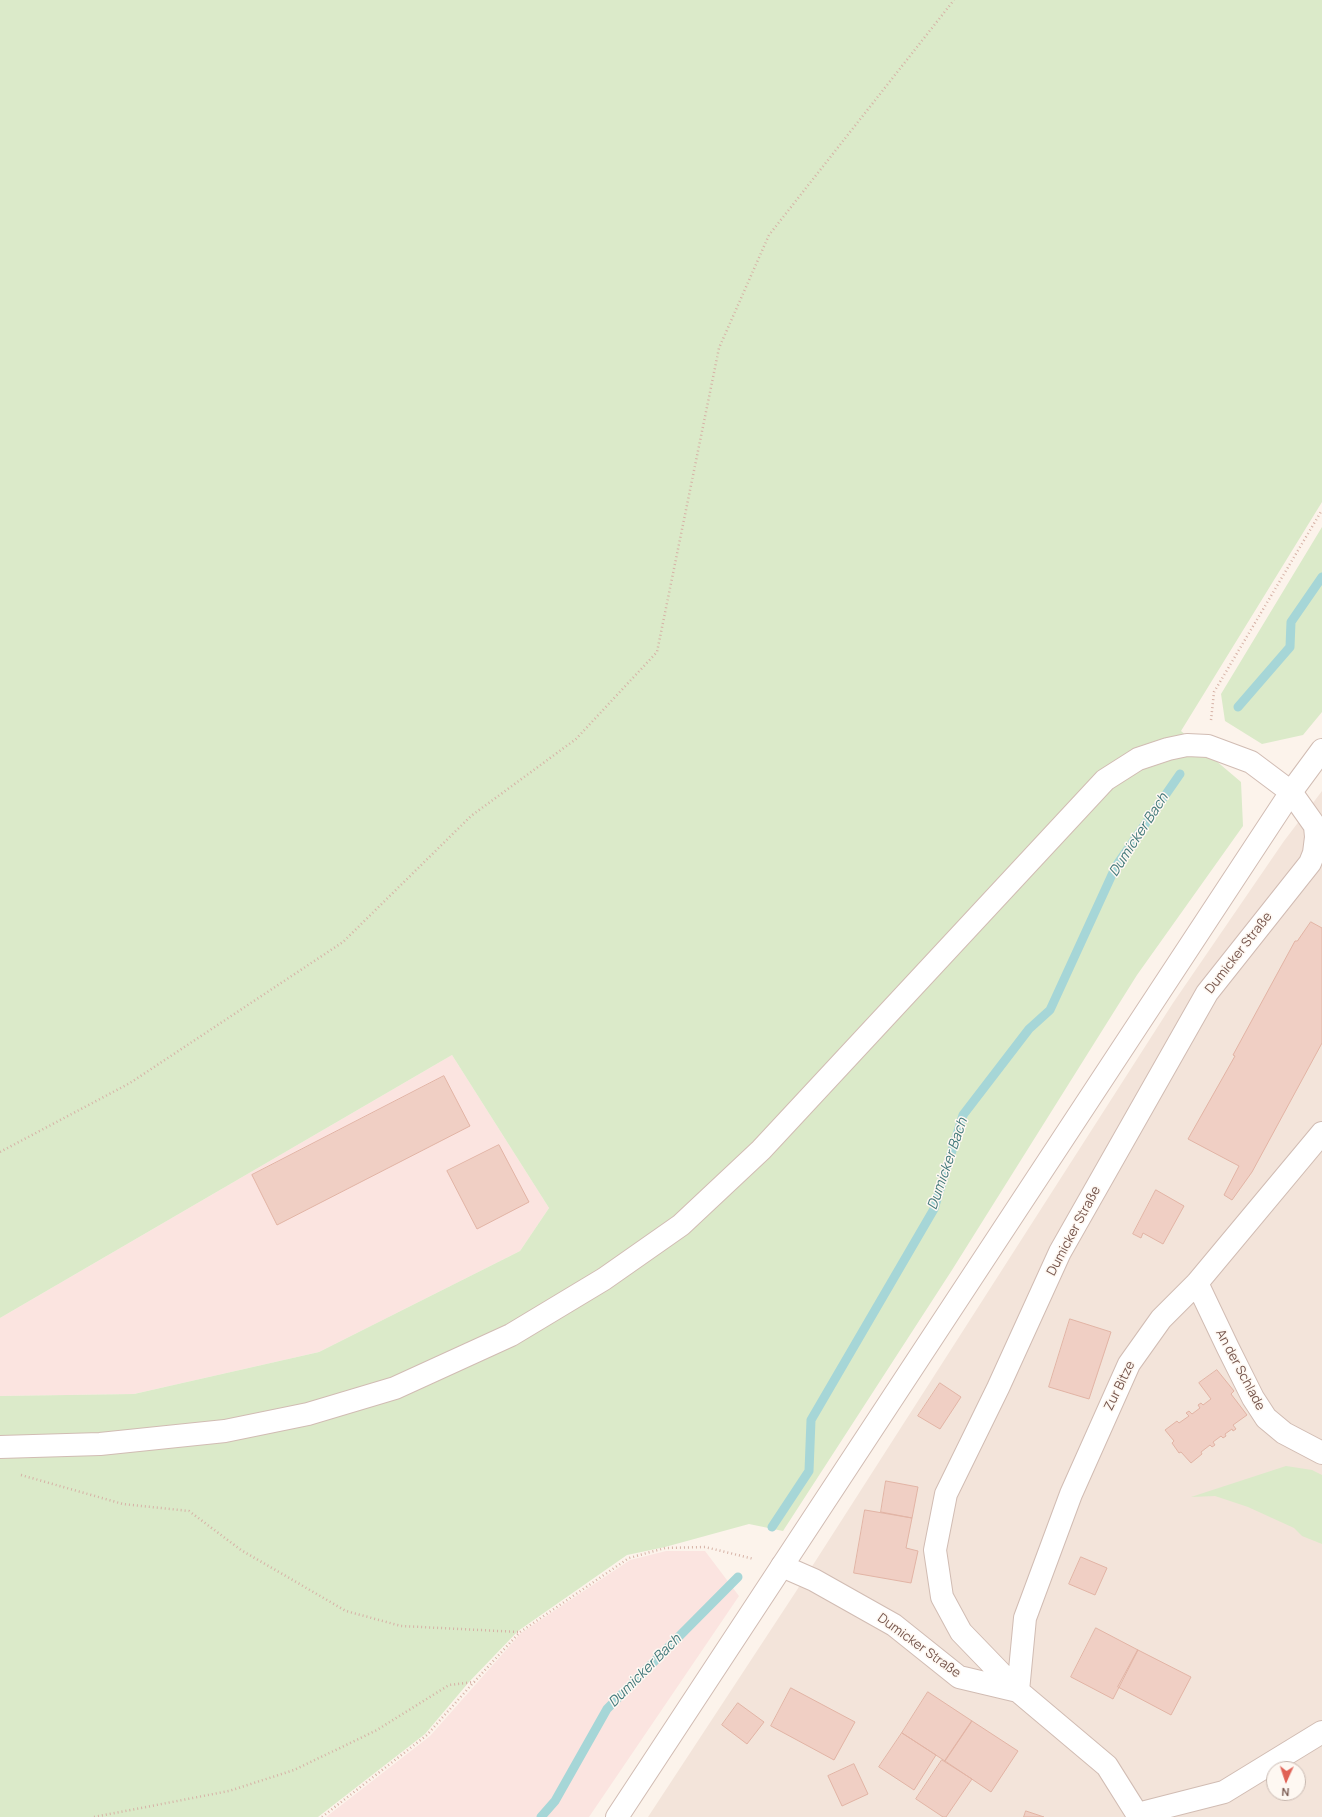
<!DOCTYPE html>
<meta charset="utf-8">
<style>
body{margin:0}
#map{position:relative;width:1322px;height:1817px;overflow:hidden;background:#fcf3eb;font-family:Manrope,sans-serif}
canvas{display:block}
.north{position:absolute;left:1266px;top:1761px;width:40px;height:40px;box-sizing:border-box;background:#fef8f2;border:1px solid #c8b8b0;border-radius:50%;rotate:183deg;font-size:11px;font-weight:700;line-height:16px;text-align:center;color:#77574e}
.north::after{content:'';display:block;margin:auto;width:14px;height:18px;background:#e06256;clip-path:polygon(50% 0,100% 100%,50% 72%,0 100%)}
</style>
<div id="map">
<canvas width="1322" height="1817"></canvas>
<div class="north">N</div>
</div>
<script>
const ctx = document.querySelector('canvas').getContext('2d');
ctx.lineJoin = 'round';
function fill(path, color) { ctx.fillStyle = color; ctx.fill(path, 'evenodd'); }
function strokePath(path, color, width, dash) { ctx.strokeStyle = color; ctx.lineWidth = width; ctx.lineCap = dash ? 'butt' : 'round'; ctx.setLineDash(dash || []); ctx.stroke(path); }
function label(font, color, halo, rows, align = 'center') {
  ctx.font = font + ' Manrope,sans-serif'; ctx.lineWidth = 3; ctx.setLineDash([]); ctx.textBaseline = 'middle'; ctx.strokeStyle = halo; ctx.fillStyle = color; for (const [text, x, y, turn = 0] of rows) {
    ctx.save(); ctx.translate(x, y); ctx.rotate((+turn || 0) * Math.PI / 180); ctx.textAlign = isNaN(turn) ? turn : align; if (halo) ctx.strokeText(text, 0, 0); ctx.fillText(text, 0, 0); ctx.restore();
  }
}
fill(new Path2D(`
 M1322,791v1026h-674l147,-224 378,-590 111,-162zM1274,1769h24v24h-24z`), '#f3e4da');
fill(new Path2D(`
 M452,1055l97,153 -29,43 -201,101 -185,42 -134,2v-78z
 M666,1551h39l34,45 -150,221h-263l104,-81 91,-103 109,-73z`), '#fbe4e0');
fill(new Path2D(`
 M0,0h1322v502l-141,229 60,51 2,44 -106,149 -185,295 -169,261 -34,-7 -84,23 -38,8 -109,76 -49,51 -44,52 -107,83h-318v-421l134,-2 185,-42 201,-101 29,-43 -97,-153 -452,263z
 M1322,527v185l-19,23 -41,9 -37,-23 -4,-27z
 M1286,1466l26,4 10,5v69l-20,-8 -8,-8 -46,-21 -33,-11 -24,1z`), '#dbeac9');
strokePath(new Path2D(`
 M1238,707l52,-60 1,-25 31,-45
 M772,1527l37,-56 2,-51 123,-211 29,-94 66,-86 21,-19 66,-144 64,-92
 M541,1817l14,-16 52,-92 131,-132`), '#a6d6d7', 9);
const building = new Path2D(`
 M1311,922l11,6v115l-70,129 -20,28 -8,-5 15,-29 -51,-27 47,-83 -2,-1 62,-114h2z
 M444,1076l26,50 -193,99 -25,-50z
 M499,1145l30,57 -52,27 -30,-58z
 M1156,1190l28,16 -21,38 -20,-11 -2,5 -8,-4z
 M1070,1319l41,13 -22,67 -40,-12z
 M1217,1370l17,21 -3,3 16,21 -14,10 3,4 -3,2 -1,-2 -7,5 1,2 -3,2 -2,-2 -8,6 2,3 -3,2 -2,-2 -9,7 1,2 -11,9 -10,-11 -2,1 -7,-10 2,-2 -9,-11 12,-9 2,2 10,-7 -3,-3 3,-2 3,3 8,-6 -2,-3 3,-2 2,2 8,-6 -12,-16z
 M940,1383l21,14 -21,32 -22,-13z
 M886,1481l32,6 -6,31 -31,-6z
 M865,1510l47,8 -6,30 12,3 -7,32 -57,-10z
 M1081,1557l26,11 -12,27 -26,-11z
 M1096,1628l42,22 -25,49 -42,-22z
 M1138,1650l53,27 -20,38 -53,-28z
 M791,1688l64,34 -21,38 -63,-34z
 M928,1692l44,29 -27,40 -43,-28z
 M738,1703l26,19 -17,22 -25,-19z
 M972,1721l46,30 -27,41 -46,-31z
 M902,1733l34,22 -22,35 -35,-23z
 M942,1760l30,19 -26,38h-3l-27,-18z
 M854,1764l14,30 -26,12 -14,-30z
 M1026,1811l18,6h-20z`);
fill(building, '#f0cfc4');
strokePath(building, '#e2b4a5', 1);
const minor = new Path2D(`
 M1197,1283l31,65 25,50 13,20 18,15 38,20
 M0,1447l100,-3 125,-13 83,-17 87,-26 116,-53 93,-56 77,-54 80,-75 344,-370 33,-21 30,-10 19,-4 21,1 43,16 40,30 24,34 1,11 -2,16 -4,10 -103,130 -147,259 -62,136 -52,106 -11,56 7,47 19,35 57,59
 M782,1566l32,14 80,45 65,52 59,14 89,75 32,51
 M1018,1691l7,-73 46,-124 58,-130 32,-45 36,-36 125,-150
 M1138,1814l86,-22 98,-60`);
const tertiary = new Path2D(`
 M617,1817l674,-1025 31,-42`);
strokePath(minor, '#d1bcb3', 24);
strokePath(tertiary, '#d1bcb3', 24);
strokePath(new Path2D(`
 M1211,720l3,-28 108,-182
 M0,1152l130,-69 213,-141 128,-126 105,-77 81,-87 62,-304 50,-113 185,-235
 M21,1475l102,29 66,7 52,39 105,61 55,15 118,6
 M94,1817l135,-26 65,-21 50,-24 33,-16 72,-45 25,-3 46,-50 109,-74 36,-10 40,-1 49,12
 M322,1817l105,-82 46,-52`), '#d6b2a6', 2.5, [1, 3]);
strokePath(minor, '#fff', 22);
strokePath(tertiary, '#fff', 22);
label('13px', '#77574e', '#fef8f2', [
 ["Dumicker Straße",1239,953,-52],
 ["Dumicker Straße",1074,1231,-62],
 ["An der Schlade",1240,1370,62],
 ["Zur Bitze",1120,1386,-64],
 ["Dumicker Straße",919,1646,36]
]);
label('italic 14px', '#42797b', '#fef8f2', [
 ["Dumicker Bach",1139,835,-57],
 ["Dumicker Bach",948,1164,-71],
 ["Dumicker Bach",645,1671,-45]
]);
</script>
